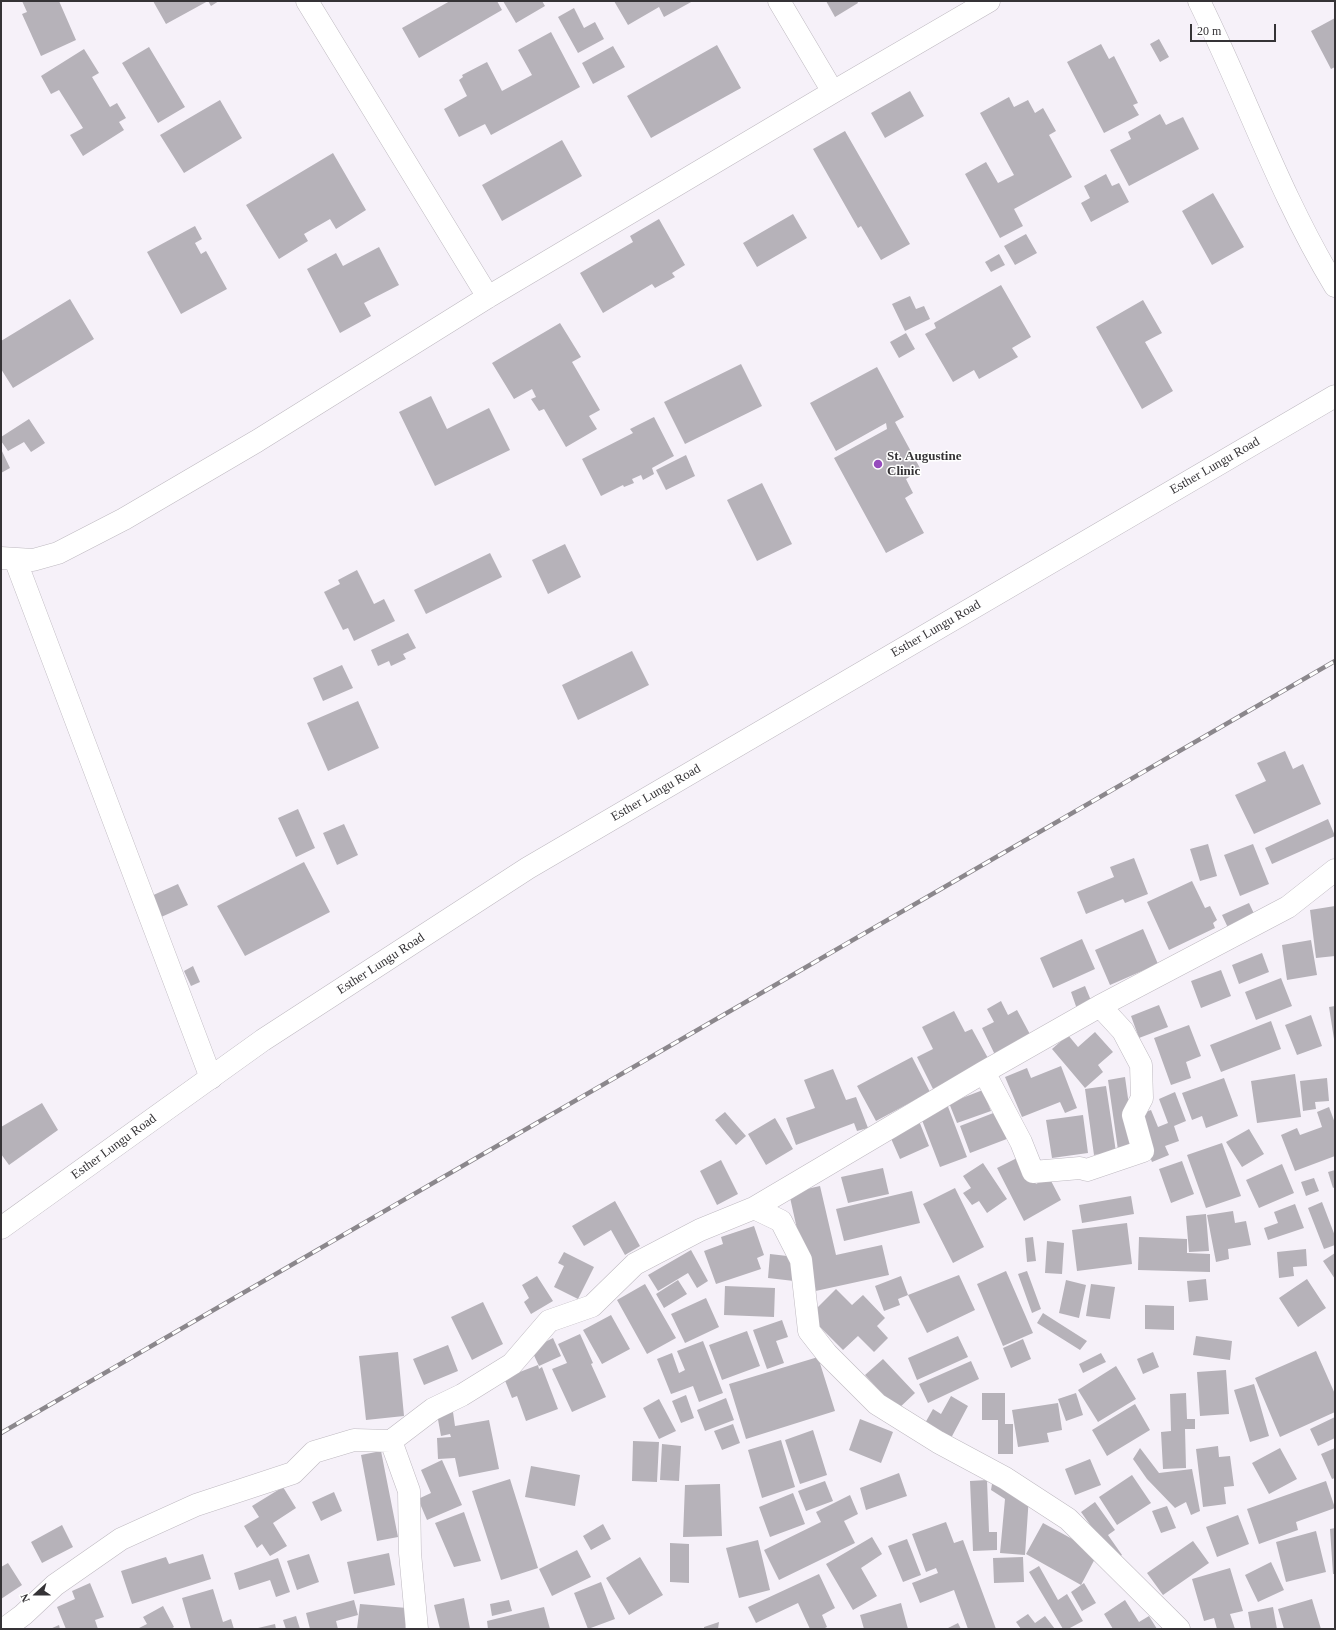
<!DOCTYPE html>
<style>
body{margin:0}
#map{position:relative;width:1336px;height:1630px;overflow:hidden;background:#f6f1f9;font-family:Georgia,serif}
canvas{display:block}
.frame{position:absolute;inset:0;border:2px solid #353336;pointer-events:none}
.north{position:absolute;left:16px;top:1574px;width:40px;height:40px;-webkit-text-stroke:3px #fff;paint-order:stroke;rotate:249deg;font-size:11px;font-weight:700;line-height:16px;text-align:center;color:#353336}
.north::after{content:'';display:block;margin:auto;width:14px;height:18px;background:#353336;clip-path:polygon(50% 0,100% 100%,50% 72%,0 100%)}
.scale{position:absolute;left:1190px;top:24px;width:86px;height:18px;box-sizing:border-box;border:2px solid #353336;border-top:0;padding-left:5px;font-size:12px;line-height:14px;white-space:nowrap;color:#353336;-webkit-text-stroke:3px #fff;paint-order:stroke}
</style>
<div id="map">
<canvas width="1336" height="1630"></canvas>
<div class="frame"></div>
<div class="north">N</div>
<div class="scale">20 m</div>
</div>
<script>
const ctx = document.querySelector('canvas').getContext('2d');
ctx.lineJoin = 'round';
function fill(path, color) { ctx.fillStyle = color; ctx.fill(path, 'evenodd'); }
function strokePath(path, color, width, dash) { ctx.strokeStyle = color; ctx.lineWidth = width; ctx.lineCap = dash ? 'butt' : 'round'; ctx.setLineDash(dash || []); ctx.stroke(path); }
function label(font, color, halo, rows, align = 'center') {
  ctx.font = font + ' Georgia,serif'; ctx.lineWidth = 3; ctx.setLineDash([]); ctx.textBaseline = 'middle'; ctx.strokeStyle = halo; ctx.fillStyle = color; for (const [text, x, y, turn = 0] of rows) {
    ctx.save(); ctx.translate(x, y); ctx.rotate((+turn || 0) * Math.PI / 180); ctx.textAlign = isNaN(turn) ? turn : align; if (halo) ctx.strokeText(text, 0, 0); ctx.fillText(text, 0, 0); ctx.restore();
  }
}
fill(new Path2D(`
 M22,1h37l17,39 -35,16 -19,-42 5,-2z
 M153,1h55l-42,23z
 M208,1h11l-8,5z
 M450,1h47l5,9 -83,48 -17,-30z
 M503,1h39l3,5 -29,17z
 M614,1h79l-29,16 -5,-10 -31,18z
 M826,1h31l1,2 -23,14z
 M574,8l10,20 11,-6 9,17 -26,14 -20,-36z
 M1335,18v49l-4,2 -20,-38z
 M551,32l29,55 -89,48 -6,-11 -26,13 -15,-28 23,-13 -8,-16 4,-3 -1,-2 25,-13 15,29 30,-16 -14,-25z
 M1159,39l10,18 -9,5 -10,-18z
 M1101,44l8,15 5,-3 24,47 -5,2 6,10 -35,18 -37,-71z
 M717,45l24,43 -90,50 -24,-42z
 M613,46l12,21 -32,17 -11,-21z
 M149,47l36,60 -27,16 -36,-60z
 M84,49l15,24 -7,4 18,30 7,-4 9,15 -7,4 5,8 -41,26 -13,-21 13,-7 -24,-38 -8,4 -10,-18z
 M910,91l14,25 -39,22 -14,-25z
 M1009,97l5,10 14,-7 7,13 8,-5 13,23 -7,4 23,42 -58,32 9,17 -23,12 -35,-64 21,-12 12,21 16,-8 -34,-62z
 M220,100l22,38 -58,35 -24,-38z
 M1160,114l6,11 17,-8 16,32 -70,37 -19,-36 21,-11 -3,-7z
 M845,131l65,113 -29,16 -20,-34 -3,2 -45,-79z
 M562,140l20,36 -80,45 -20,-36z
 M333,153l33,57 -30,19 -6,-10 -26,15 4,7 -29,18 -33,-54z
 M1106,174l6,12 7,-3 10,19 -38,20 -10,-19 9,-5 -6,-12z
 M1213,193l31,54 -32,18 -30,-54z
 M793,214l14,24 -50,29 -14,-24z
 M659,219l26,46 -13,8 3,4 -20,11 -3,-4 -49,29 -23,-40 53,-31 -3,-6z
 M195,226l7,13 -7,4 6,11 5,-3 21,38 -46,25 -34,-62z
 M1026,234l11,19 -22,12 -11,-19z
 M379,247l20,38 -35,18 7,13 -31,17 -33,-64 29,-16 7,13z
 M999,254l6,11 -14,7 -6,-10z
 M1001,285l30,52 -19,11 6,9 -39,22 -5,-9 -21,12 -28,-48 11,-6 -2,-5z
 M910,296l6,13 8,-3 6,13 -25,12 -13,-27z
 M70,299l24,40 -81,49 -12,-19v-28z
 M1143,300l19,33 -17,9 28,49 -31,18 -46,-82z
 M560,323l21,34 -9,5 28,48 -11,6 8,13 -31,18 -22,-38 -5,2 -8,-12 5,-2 -4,-8 -18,10 -22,-36z
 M906,333l9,16 -16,9 -9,-16z
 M741,364l21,42 -77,38 -21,-42z
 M877,367l27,50 -9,5 26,48 -15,9 7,14 -8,5 19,35 -38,20 -52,-95 53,-29 -1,-6 -50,28 -26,-48z
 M431,396l16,33 42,-21 21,42 -75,36 -36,-74z
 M654,417l20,39 -22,12 2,6 -11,6 -2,-5 -9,4 2,4 -10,4 -1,-2 -22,11 -19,-37 51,-26 -3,-4z
 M29,419l16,24 -14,9 -7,-10 -16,9 -7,-10v-4z
 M1,449l9,19 -9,5z
 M686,455l9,21 -29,14 -10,-20z
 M762,483l30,61 -35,17 -30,-61z
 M565,544l16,33 -33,17 -16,-34z
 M490,553l12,24 -76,37 -12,-24z
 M357,570l17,34 10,-5 11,22 -41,20 -6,-13 -5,2 -19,-38 16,-8 -2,-4z
 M408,633l8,15 -13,6 3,5 -15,7 -2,-5 -11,5 -7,-16z
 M632,651l17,34 -71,35 -16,-35z
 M342,665l11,23 -30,13 -10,-23z
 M358,701l21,47 -51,23 -21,-48z
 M1285,751l8,18 10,-5 18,40 -67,30 -19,-39 31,-14 -9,-18z
 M298,809l17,39 -19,9 -18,-39z
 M1328,819l7,17 -63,28 -7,-16z
 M344,824l14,31 -21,10 -14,-32z
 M1208,844l9,32 -17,5 -10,-32z
 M1253,844l16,40 -29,12 -16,-41z
 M1134,858l14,36 -23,9 -2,-4 -37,15 -9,-22 37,-15 -4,-10z
 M304,862l26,50 -85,44 -28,-50z
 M1192,881l13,27 5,-2 7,14 -4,3 2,5 -46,22 -22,-48z
 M178,884l10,21 -29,13 -10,-21z
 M1249,903l8,17 -27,12 -8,-17z
 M1335,906v50l-19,2 -6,-48z
 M1143,929l15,35 -48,21 -15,-35z
 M1082,939l13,30 -42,19 -13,-30z
 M1311,940l6,35 -30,5 -5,-35z
 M1262,953l7,19 -30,12 -7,-19z
 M193,966l7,16 -9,4 -7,-15z
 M1221,970l10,26 -30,12 -10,-27z
 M1281,978l11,28 -36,14 -11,-28z
 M1085,986l7,17 -15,6 -6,-17z
 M1001,1001l7,14 9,-5 15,28 -36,19 -14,-29 12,-6 -7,-13z
 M1159,1005l9,22 -29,11 -8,-22z
 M1335,1006v33h-1l-5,-32z
 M954,1011l11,21 7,-3 17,31 -56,29 -16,-32 16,-8 -11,-22z
 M1311,1015l11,31 -25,9 -12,-30z
 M1271,1021l10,28 -60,23 -11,-27z
 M1189,1025l12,31 -15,6 5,16 -20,7 -17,-47z
 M1095,1032l18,20 -15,13 5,7 -18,16 -33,-39 16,-14 10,12z
 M912,1057l18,35 -54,29 -19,-35z
 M1061,1066l16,42 -12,5 -5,-11 -38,15 -17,-40 22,-9 4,10z
 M833,1069l13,31 10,-3 12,31 -11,3 -3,-8 -58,22 -10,-27 29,-10 -11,-28z
 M1295,1074l6,43 -44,6 -6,-42z
 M1125,1077l10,71 -17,2 -10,-70z
 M1224,1078l14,38 -32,12 -4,-12 -10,4 -10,-27z
 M1327,1078l2,23 -14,1 1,7 -13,2 -3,-30z
 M1106,1086l10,66 -22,3 -9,-66z
 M983,1090l8,21 -34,12 -8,-20z
 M1175,1092l11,29 -12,5 5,15 -14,5 4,9 -17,7 -17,-46 16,-6 7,17 10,-4 -9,-24z
 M42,1103l16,27 -49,35 -8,-11v-27z
 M947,1104l20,53 -27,10 -20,-52z
 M1329,1107l6,16v33l-40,15 -14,-36 16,-7 3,7 22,-8 -5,-15z
 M1001,1110l11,27 -42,16 -10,-27z
 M725,1112l21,24 -10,9 -21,-25z
 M1083,1115l5,38 -36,5 -6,-38z
 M775,1118l18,31 -27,16 -18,-31z
 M919,1121l10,25 -29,13 -11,-25z
 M1249,1129l15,25 -22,13 -16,-25z
 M1222,1143l19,53 -35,12 -19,-53z
 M1021,1156l15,28 13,-7 12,23 -37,21 -27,-53z
 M721,1160l17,34 -21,11 -17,-34z
 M1182,1161l12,33 -23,9 -12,-34z
 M983,1163l24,36 -20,14 -8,-12 -7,4 -9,-12 8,-5 -8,-12z
 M1282,1164l12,29 -35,15 -13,-28z
 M883,1168l6,26 -41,9 -7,-26z
 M1335,1170v17l-2,1 -5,-16z
 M1314,1178l5,13 -13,5 -5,-14z
 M820,1186l16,69 46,-10 7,30 -78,17 -22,-99z
 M955,1188l29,59 -31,16 -30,-59z
 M912,1191l8,32 -76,18 -8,-32z
 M1131,1196l3,18 -52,9 -3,-18z
 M615,1201l25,45 -15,9 -14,-25 -27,16 -12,-20z
 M1322,1202l13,34v9l-11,4 -16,-41z
 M1295,1204l9,24 -36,12 -4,-12 14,-5 -4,-11z
 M1233,1211l2,12 11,-2 5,24 -23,4 1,10 -13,3 -9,-47z
 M1206,1214l3,37 -20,1 -3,-36z
 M1127,1223l5,41 -55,7 -5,-41z
 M754,1226l10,29 -7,3 4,11 -45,15 -12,-33 19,-7 -2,-7z
 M1033,1237l3,24 -9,1 -2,-24z
 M1139,1237l48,2v14l23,1v18l-72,-2z
 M1047,1241l17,2 -2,31 -17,-1z
 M1306,1249l1,17 -14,1 1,9 -15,2 -2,-26z
 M691,1250l17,31 -11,7 -9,-15 -30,18 -10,-16z
 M564,1252l30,15 -16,32 -24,-12 10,-21 -6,-3z
 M1335,1253v26l-12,-18z
 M770,1254l26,3 -2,24 -26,-3z
 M1006,1271l27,62 -30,13 -26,-62z
 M1027,1271l14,38 -9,4 -14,-39z
 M959,1275l16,35 -48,23 -19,-38z
 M537,1276l16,25 -22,13 -7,-12 5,-4 -7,-13z
 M901,1276l7,19 -10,4 2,6 -16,6 -9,-25z
 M1206,1279l2,21 -19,2 -2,-21z
 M1307,1279l19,29 -28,19 -19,-29z
 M678,1280l9,14 -23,14 -8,-14z
 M1066,1280l20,5 -7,33 -20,-5z
 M645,1284l31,54 -29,16 -30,-54z
 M1091,1284l24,3 -5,32 -24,-3z
 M725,1286l50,2 -1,29 -50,-2z
 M836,1289l16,16 11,-10 22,23 -8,8 11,12 -14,14 -16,-16 -15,14 -34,-34z
 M706,1298l13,29 -34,16 -14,-29z
 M483,1302l20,42 -31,16 -21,-43z
 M1145,1305l29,1v24l-29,-1z
 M1043,1313l44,28 -7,9 -43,-27z
 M611,1315l19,34 -28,15 -19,-34z
 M782,1320l6,17 -12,4 8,22 -17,6 -14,-39z
 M747,1331l13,35 -38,14 -13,-35z
 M580,1334l13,29 -2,1 15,33 -34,15 -20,-43 15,-6 -9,-19z
 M958,1336l10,21 -51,23 -9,-22z
 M1196,1336l36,5 -2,19 -37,-5z
 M553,1338l8,18 -22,10 -8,-17z
 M1023,1339l8,20 -20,9 -8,-20z
 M703,1341l20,52 -24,9 -6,-16 -22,8 -14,-35 15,-6 7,20 6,-3 -8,-19z
 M448,1345l10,26 -34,14 -11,-26z
 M1316,1351l19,43v18l-55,25 -25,-59z
 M398,1352l6,64 -38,4 -7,-64z
 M1153,1352l6,15 -16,7 -6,-15z
 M1101,1353l5,9 -23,11 -4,-9z
 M818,1357l17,54 -89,28 -17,-55z
 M883,1359l32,34 -18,17 -32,-35z
 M971,1361l8,18 -51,24 -9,-19z
 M538,1365l1,4 3,-2 16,42 -32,12 -9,-25 -5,2 -8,-20z
 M1116,1366l20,33 -38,23 -20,-32z
 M1226,1370l3,44 -29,2 -3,-44z
 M1254,1384l15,52 -19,6 -16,-52z
 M982,1393h23v31h8v30h-15v-34h-16z
 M1076,1393l7,22 -17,6 -8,-22z
 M1186,1393l1,26h8v10h-10l1,39 -23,1 -2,-37 10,-1 -1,-37z
 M686,1395l8,23 -13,5 -9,-22z
 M951,1396l17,10 -18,34 -26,-15 9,-16 8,5z
 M726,1398l8,22 -29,11 -8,-21z
 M659,1399l17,32 -17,8 -16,-31z
 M1058,1403l4,27 -15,3 2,9 -31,5 -6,-37z
 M1135,1404l15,26 -43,26 -15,-26z
 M453,1412l2,14 34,-6 10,49 -40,8 -4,-19 -17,1 -1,-21 14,-1 -1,-3 -9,2 -4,-22z
 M1335,1417v21l-17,8 -8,-17z
 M860,1419l33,13 -12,31 -32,-13z
 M733,1424l7,19 -18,7 -8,-19z
 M813,1430l14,45 -27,9 -15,-44z
 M781,1440l14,47 -33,11 -14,-48z
 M633,1441l26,1 -2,40 -25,-1z
 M662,1444l19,2 -2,35 -19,-1z
 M1218,1446l1,11 11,-1 4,30 -10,1 2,17 -23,3 -7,-58z
 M1140,1448l19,25 33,-4 8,42 -9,4 -5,-13 -11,6 -28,-29 -14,-20z
 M1280,1448l17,31 -28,15 -17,-31z
 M1335,1448v30l-3,1 -11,-25z
 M381,1451l17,86 -21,4 -16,-86z
 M1090,1459l11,26 -26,10 -10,-26z
 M442,1460l20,45 -35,15 -9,-21 13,-6 -10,-23z
 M531,1466l49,9 -5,31 -50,-9z
 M899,1473l8,23 -41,14 -6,-22z
 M1132,1475l19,28 -34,22 -18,-28z
 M993,1478l36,18 -4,59 -25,-2 5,-54 -14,-9z
 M510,1479l28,89 -37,12 -29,-89z
 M987,1480l2,52h8v18l-24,1 -3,-70z
 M825,1481l8,20 -27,10 -8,-20z
 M1326,1481l9,27 -39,14 2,8 -39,14 -12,-35z
 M720,1484l2,52 -39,1 2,-52z
 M283,1487l13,21 -23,15 14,23 -17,10 -8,-12 -5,4 -13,-22 15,-9 -7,-11z
 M334,1492l8,19 -21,10 -9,-19z
 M793,1493l12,31 -35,13 -11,-30z
 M850,1495l8,19 -14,7 11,22 -76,37 -15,-30 57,-28 -5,-10z
 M1095,1502l20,28 -7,5 14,20 -7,5 -34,-48z
 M1167,1506l9,22 -15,5 -9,-22z
 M464,1512l17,49 -27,6 -19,-44z
 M1238,1515l11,29 -32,13 -11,-30z
 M946,1522l8,21 9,-3 33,89h-28l-14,-39 -34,13 -8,-20 26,-10 -2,-5 -10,4 -14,-38z
 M1043,1523l55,30 -17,32 -55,-31z
 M603,1524l8,15 -20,11 -8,-14z
 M62,1525l11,22 -31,16 -11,-21z
 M1335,1528v46h-2l-3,-45z
 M1316,1531l10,41 -40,10 -10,-40z
 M872,1537l10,17 -21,14 16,28 -24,14 -27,-46z
 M907,1539l14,36 -18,7 -15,-36z
 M758,1540l12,50 -31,8 -13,-50z
 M1193,1541l16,22 -46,32 -16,-22z
 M670,1543l19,1v39l-19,-1z
 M577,1550l14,27 -39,19 -13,-27z
 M389,1553l6,32 -41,9 -7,-32z
 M203,1554l8,25 -79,25 -11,-33 45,-14 3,7z
 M309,1554l10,28 -22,8 -10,-29z
 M640,1557l23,38 -34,20 -23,-37z
 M1023,1557l1,25 -30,1 -1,-25z
 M278,1558l12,34 -14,5 -6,-17 -31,10 -5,-17z
 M1271,1562l13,28 -26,12 -13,-27z
 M8,1563l14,22 -21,14v-32z
 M1039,1566l19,34 9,-6 16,27 -15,8h-5l-34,-57z
 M1230,1568l13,43 -13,3 5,15h-18l-3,-11 -10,3 -12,-42z
 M819,1574l16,34 -13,7 5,12 -4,2h-13l-12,-26 -42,20 -8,-16z
 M601,1582l14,37 -27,10 -14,-36z
 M90,1583l14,34 -9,3 3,9h-32l-9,-22 18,-8 -3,-8z
 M1084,1583l12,20 -14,8 -11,-19z
 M213,1589l10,33 8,-3 3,10h-43l-9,-31z
 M464,1598l6,31h-30l-6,-24z
 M1312,1599l9,30h-37l-6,-20z
 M354,1600l4,15 -22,6 2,8h-28l-4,-16z
 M509,1600l3,11 -20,5 -2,-12z
 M1125,1600l14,22 10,-6 8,13h-44l-9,-15z
 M901,1603l7,26h-44l-4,-14z
 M360,1604l47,4 -2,21h-48z
 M163,1606l11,21 -3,2h-34l10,-5 -4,-7z
 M544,1607l6,22h-62l-1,-8z
 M1273,1607l4,22h-26l-3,-17z
 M1028,1614l7,9 10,-7 10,13h-34l-5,-7z
 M296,1616l4,13h-14l-3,-9z
 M719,1622l-1,7h-14v-2z
 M958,1623l3,6h-15z
 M275,1624l1,5h-18v-1z
 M59,1625l1,4h-10z`), '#b6b2b9');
const minor = new Path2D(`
 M307,1l181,296
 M779,1l54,91
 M1199,1c47,95 81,195 136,285
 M1,558l32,2 25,-7 66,-34 133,-78 231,-144 345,-205 156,-91
 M15,559l196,519
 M984,1072l37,70 12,30 47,-4 7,2 56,-19 -10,-36 9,-17 -1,-33 -18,-34 -23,-25
 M754,1208l230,-136 116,-66 188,-99 47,-37
 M391,1441l18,50 1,62 7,76
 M4,1629l19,-14 32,-30 66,-46 75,-34 97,-32 21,-21 40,-12 37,1 42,-32 29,-14 50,-31 37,-43 43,-15 43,-42 65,-34 54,-22 27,13 20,39 8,71 18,23 50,50 61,38 67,36 63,41 111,110`);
const tertiary = new Path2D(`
 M1,1228l262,-188 265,-172 807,-472`);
strokePath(minor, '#beb9c0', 23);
strokePath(tertiary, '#beb9c0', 23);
strokePath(minor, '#fff', 22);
strokePath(tertiary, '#fff', 22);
const rail = new Path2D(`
 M1,1433l1334,-772`);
strokePath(rail, '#8b878c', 4.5);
strokePath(rail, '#fff', 3, [9]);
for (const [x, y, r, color] of [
 [878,464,5,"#964bbd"]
]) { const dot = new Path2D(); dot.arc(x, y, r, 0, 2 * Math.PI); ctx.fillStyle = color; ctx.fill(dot); strokePath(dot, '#fff', 1.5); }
label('bold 13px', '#353336', '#fff', [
 ["St. Augustine",887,457],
 ["Clinic",887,472]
], 'left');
label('13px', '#353336', '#fff', [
 ["Esther Lungu Road",1215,466,-30],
 ["Esther Lungu Road",936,629,-30],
 ["Esther Lungu Road",656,793,-30],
 ["Esther Lungu Road",381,964,-33],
 ["Esther Lungu Road",114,1147,-36]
]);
</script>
